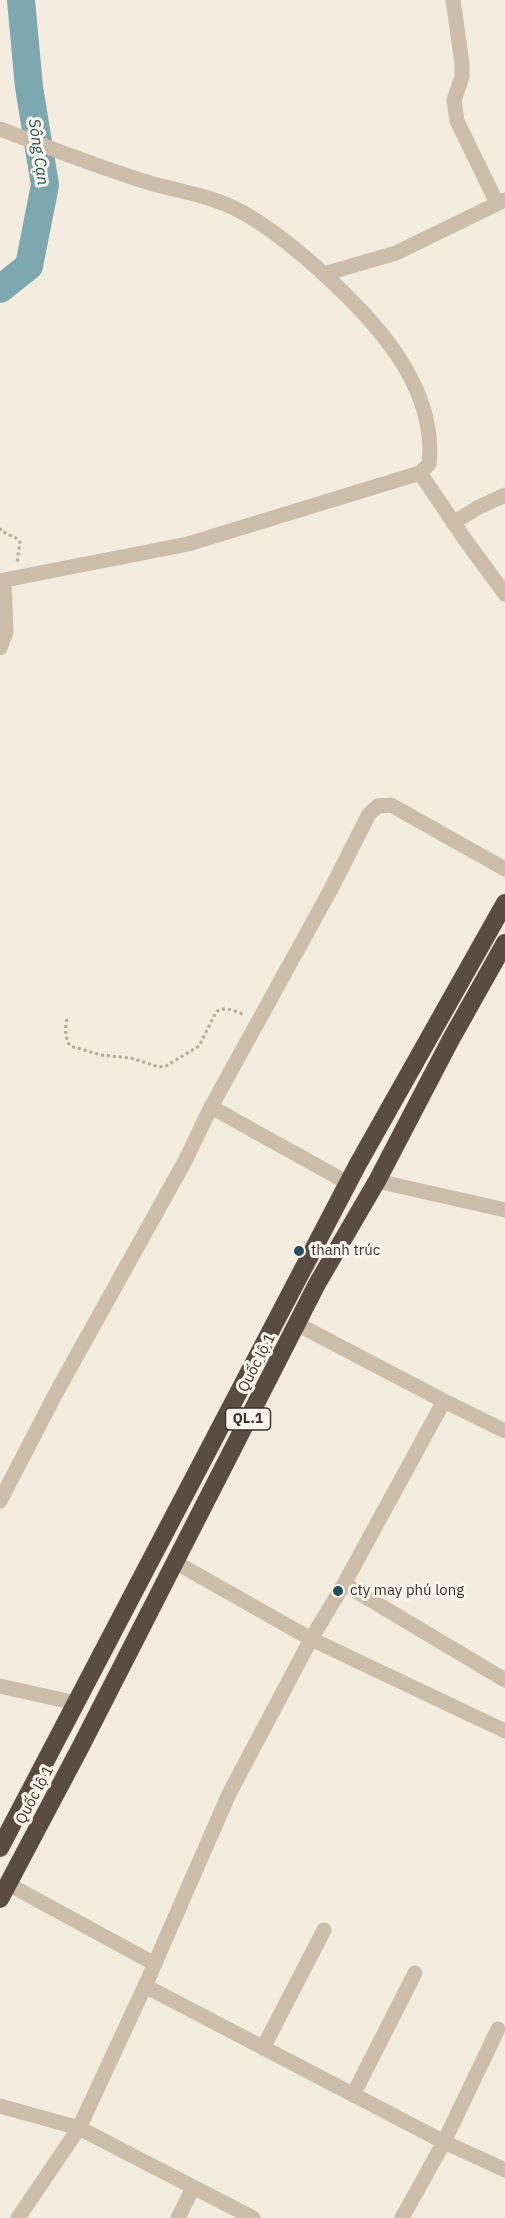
<!DOCTYPE html>
<meta charset="utf-8">
<style>
body{margin:0}
canvas{display:block;background:#f3ecdf}
</style>
<canvas width="505" height="2218"></canvas>
<script>
const ctx = document.querySelector('canvas').getContext('2d');
ctx.lineJoin = 'round';
function strokePath(path, color, width, dash) { ctx.strokeStyle = color; ctx.lineWidth = width; ctx.lineCap = dash ? 'butt' : 'round'; ctx.setLineDash(dash || []); ctx.stroke(path); }
function label(font, color, halo, rows, align = 'center') {
  ctx.font = font + ' "IBM Plex Sans",sans-serif'; ctx.lineWidth = 6; ctx.setLineDash([]); ctx.textBaseline = 'middle'; ctx.strokeStyle = halo; ctx.fillStyle = color; for (const [text, x, y, turn = 0] of rows) {
    ctx.save(); ctx.translate(x, y); ctx.rotate((+turn || 0) * Math.PI / 180); ctx.textAlign = isNaN(turn) ? turn : align; if (halo) ctx.strokeText(text, 0, 0); ctx.fillText(text, 0, 0); ctx.restore();
  }
}
strokePath(new Path2D(`
 M0,289l29,-23 16,-81 -16,-98 -8,-87`), '#7ea8b0', 28);
strokePath(new Path2D(`
 M0,528l1,3 15,7 4,4 -3,21
 M67,1019c-2,10 -2,18 3,27l31,9 30,3 28,9 7,-1 33,-20 17,-34c9,-7 20,0 29,3`), '#b8a895', 3, [3, 3]);
strokePath(new Path2D(`
 M453,0l9,63v14l-8,23 3,21 40,82
 M0,129c50,19 100,39 150,54 27,8 58,12 84,25 29,14 56,36 81,58 55,49 123,118 114,198l-9,9 46,68 39,53
 M324,274l72,-21 109,-53
 M453,523l24,-15 28,-13
 M0,581l188,-37 232,-71
 M0,648l6,-16 -2,-51
 M211,1107l137,76
 M377,1181l128,29
 M444,1401l61,30
 M0,1501l56,-108 129,-232 26,-54 119,-216 39,-77 9,-8 13,-1 114,64
 M175,1562l136,77 194,92
 M344,1584l161,96
 M0,1686l76,17
 M8,1884l147,80
 M145,1986l299,156 61,28
 M263,2048l61,-118
 M353,2095l62,-122
 M0,2106l79,22 174,90
 M18,2218l61,-90 66,-142 84,-192 82,-155 33,-55 100,-183 -147,-77
 M178,2218l15,-30
 M402,2218l42,-76 54,-113`), '#ccbeab', 15);
strokePath(new Path2D(`
 M0,1848l358,-684 147,-261
 M0,1899l80,-151 237,-464 60,-103 73,-140 55,-98`), '#5a4c41', 18);
for (const [x, y, r, color] of [
 [299,1251,6,"#1f505b"],
 [338,1591,6,"#1f505b"]
]) { const dot = new Path2D(); dot.arc(x, y, r, 0, 2 * Math.PI); ctx.fillStyle = color; ctx.fill(dot); strokePath(dot, '#faf6ec', 2); }
for (const [x, y, w] of [
 [248,1419,45]
]) { const box = new Path2D(); box.roundRect(x - w / 2, y - 11, w, 22, 4.5); ctx.fillStyle = '#faf6ec'; ctx.fill(box); strokePath(box, '#39312a', 1.5); }
label('bold 14px', '#39312a', null, [
 ["QL.1",248,1419]
]);
label('15px', '#39312a', '#faf6ec', [
 ["thanh trúc",311,1251],
 ["cty may phú long",350,1591]
], 'left');
label('15px', '#39312a', '#faf6ec', [
 ["Quốc lộ 1",257,1363,-63],
 ["Quốc lộ 1",35,1795,-62]
]);
label('italic 16px', '#1f505b', '#faf6ec', [
 ["Sông Cạn",38,152,82]
]);
</script>
